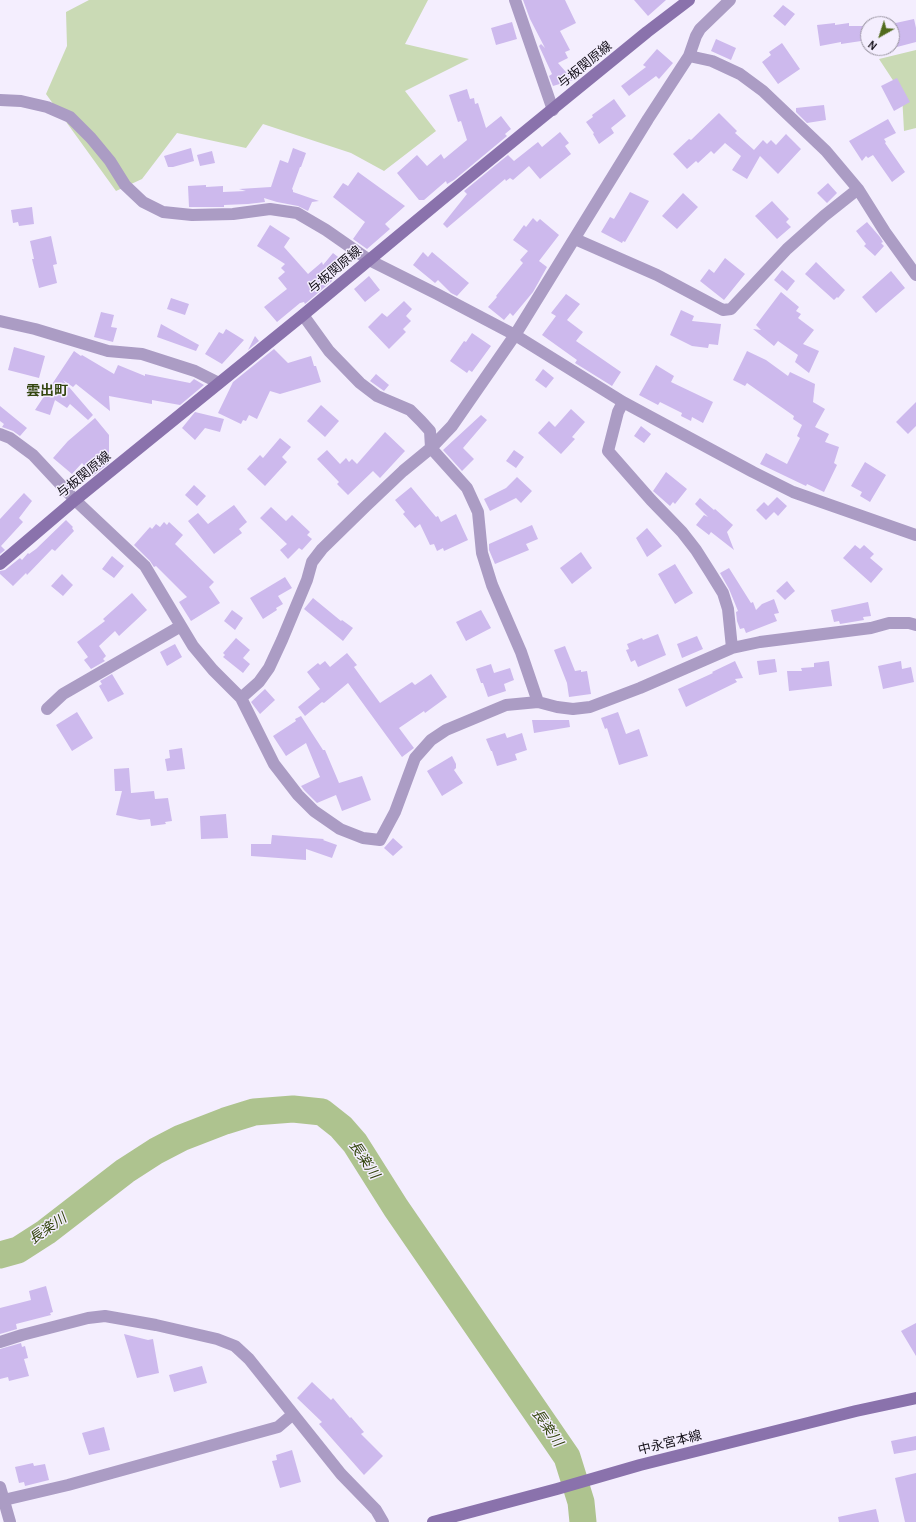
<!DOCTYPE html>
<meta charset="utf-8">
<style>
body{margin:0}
#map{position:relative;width:916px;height:1522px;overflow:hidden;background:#f4eefe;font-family:Karla,sans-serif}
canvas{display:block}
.north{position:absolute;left:860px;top:16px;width:40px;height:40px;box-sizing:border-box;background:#f4eefe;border:1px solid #9994a1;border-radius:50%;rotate:219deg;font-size:11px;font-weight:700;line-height:16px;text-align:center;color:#110d16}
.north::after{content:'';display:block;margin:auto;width:14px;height:18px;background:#516b1d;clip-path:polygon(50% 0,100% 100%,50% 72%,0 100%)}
</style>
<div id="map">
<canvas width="916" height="1522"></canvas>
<div class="north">N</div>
</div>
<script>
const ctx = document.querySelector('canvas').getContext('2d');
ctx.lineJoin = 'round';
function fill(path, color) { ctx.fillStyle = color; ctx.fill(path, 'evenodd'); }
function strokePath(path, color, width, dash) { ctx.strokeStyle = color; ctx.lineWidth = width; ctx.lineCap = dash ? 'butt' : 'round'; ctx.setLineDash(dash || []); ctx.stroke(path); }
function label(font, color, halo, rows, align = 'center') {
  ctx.font = font + ' Karla,"Noto Sans JP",sans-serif'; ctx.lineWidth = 3; ctx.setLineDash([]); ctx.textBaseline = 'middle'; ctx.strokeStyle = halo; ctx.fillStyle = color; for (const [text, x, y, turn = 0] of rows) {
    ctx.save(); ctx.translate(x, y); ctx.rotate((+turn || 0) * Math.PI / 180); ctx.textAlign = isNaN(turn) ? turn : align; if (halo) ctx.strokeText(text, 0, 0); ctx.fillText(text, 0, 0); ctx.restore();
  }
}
fill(new Path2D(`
 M89,0h339l-23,44 64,15 -64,32 31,40 -52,40 -33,-18 -88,-29 -17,24 -69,-15 -35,46 -26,12 -70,-97 21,-48 -1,-34z
 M916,50v78l-12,3 -2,-37 -23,-35z`), '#cadab5');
strokePath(new Path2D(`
 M0,1255l18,-5 28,-18 79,-61 31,-20 25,-13 44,-17 29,-9 39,-3 29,3 19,15 14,16 41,65 171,249 14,45 2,20`), '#aec38f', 27);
fill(new Path2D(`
 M523,0h42l11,23 -16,8 10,19 -5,2 3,6 -10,5 15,17 -20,6 -4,-10 3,-2 -13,-28 2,-2 4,4 -15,-29z
 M634,0h32l-18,16z
 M783,5l12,9 -10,12 -12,-10z
 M914,19l2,9v14l-19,5 -1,-3 -4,1 -1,-21z
 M512,22l5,17 -21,6 -5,-17z
 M835,23v2l14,-2v3h19v14l-27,4v-2l-21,4 -3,-21z
 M716,39l20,9 -5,12 -20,-9z
 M782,43l18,26 -22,15 -16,-22 9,-7 -2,-3z
 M657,49l16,14 -14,16 -3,-3 -27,20 -8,-10 25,-19 -3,-2z
 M897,78l13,24 -16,9 -13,-25z
 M467,89l3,10 4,-1 1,6 3,-1 8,25 15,-12 10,13 -6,5 2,2 -53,44 -7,4 -1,-3 -22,19h-5l-22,-27 20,-18 10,11 14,-12 3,5 23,-19 -6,-19 -3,1 -9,-27z
 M614,99l12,17 -15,12 3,5 -15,11 -6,-10 1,-1 -8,-11 7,-5 -1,-2z
 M824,105l2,15 -19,3 -11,-11v-4z
 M719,113l18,18 -2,2 19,17 9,-10 4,4 4,-4 5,5 10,-11 15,15 -23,25 -18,-18 -13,23 -15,-9 9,-14 -16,-13 -11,11 -3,-3 -13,12 -2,-2 -9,8 -14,-15 16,-15 2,1z
 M888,119l8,14 -12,6 2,3 -1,1 20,29 -13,10 -19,-27 -5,3 -2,-2 -4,5 -13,-20z
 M560,132l9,11 -4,3 6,8 -31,25 -11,-13 -16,14 -3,-2 -4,3 -1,-2 -58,49 -4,-4 24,-30 -3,-3 44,-36 6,6 24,-19 4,5z
 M191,148l3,13 -21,6h-5l-4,-11z
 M293,148l13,5 -5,14h-1l-8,22 1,1v2l26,9 -7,1 -4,9 -10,-5 -21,-4 -13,-4 1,4 -17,2 -24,1v2h-35l-1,-21 18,-1v2l17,-1v6l23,-1 -7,-2 32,-2 9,-27 8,3z
 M212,151l3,12 -15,3 -3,-11z
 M358,172l47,34 -20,18 5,5 -23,20 -14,-10 12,-17 -32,-25 10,-14 5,3z
 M828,183l9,10 -10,10 -10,-10z
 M630,192l19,9 -24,41 -2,-1 -1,2 -21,-11 9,-15 4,2z
 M683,193l15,14 -21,22 -15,-13z
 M772,201l17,18 -3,3 5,5 -14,12 -22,-23z
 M32,207l2,17 -15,2 -1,-4 -5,1 -2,-13z
 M533,218l4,4 3,-3 19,16 -20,26 8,6 -14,25 -20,24 -3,-3 -6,7 -16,-13 9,-10 -1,-1 27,-33 -3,-3 8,-9 -15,-11 11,-15 2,2z
 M867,222l13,15 3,5 -2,1 3,3 -9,10 -11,-10 2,-2 -10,-13z
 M270,225l20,13 -6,9 24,27 14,-12 1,3 10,-12 9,7 -13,17 3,4 -27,23 -1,-2 -4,1 -23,19 -13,-15 23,-18 -9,-11 7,-6 -4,-4 4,-4 -28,-18z
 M51,236l6,28 -4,1 4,18 -18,5 -7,-29h2l-4,-18z
 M423,252l5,5 4,-5 37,31 -12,13 -6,-3 -13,-13 -3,3 -22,-18z
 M725,258l20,16 -21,26 -24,-19 9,-12 5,4z
 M816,262l29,28 -7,8 -1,-1 -3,3 -29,-26z
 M782,270l13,11 -8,10 -13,-11z
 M891,271l14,17 -29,25 -14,-16z
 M369,276l11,14 -15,12 -11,-13z
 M781,292l18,15 -3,4 5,3 -3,4 16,12 -11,14 16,7 -10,22 -14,-11 3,-7 -20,-14 -4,5 -21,-17 8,1 -5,-5z
 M566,294l14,10 -13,16 16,12 -7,9 45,31 -9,14 -37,-23 2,-3 -35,-25 14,-19 -5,-3z
 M171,298l18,6 -4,11 -18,-6z
 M404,301l8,8 -6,7 5,5 -8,8 3,3 -17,17 -21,-22 14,-14 5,4z
 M681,310l13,6 -2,5 29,3 -3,21 -9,-1 -1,4 -16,-2 -22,-11z
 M101,312l13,3 -3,12 6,1 -4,14 -19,-5z
 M161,324l38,21 -3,6 -39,-14z
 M226,329l18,11 -22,24 -17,-10 14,-22 4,2z
 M472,333l19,13 -19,26 -3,-2 -2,3 -17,-12 14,-20 2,1z
 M255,336l4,5 -11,9z
 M14,347l31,9 -6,22 -31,-8z
 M274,349l14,14 23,-7 3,10h2l5,16 -41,12 -10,-3 -13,28 -8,-4 -3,6 -3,-1 -2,4 -23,-11 15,-31z
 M74,351l7,5 1,-1 32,19 4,-9 27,11v-2l45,9 4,-4 10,6 -24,20 -28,-5v4l-43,-8 1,15 -34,-27 -3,3 -10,-7 30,35 -5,5 -18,-16 -3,4 -12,-8 -5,15 -15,-5z
 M747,351l19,9 22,16 2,-4 25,12 -2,18 12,7 -10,18 14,7 -4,8 14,5 -5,16 3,2 -13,27 -17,-8 -1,2 -46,-22 6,-11 21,11 13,-26 -3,-2 5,-11 -9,-6 1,-3 -47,-33 -2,3 -12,-6z
 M656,365l18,11 -3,6 42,20 -10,21 -11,-6 -1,4 -10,-5 1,-3 -22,-11 -2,3 -19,-10z
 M543,369l11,9 -8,10 -11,-8z
 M376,374l13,11 -5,6 -14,-10z
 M916,402v24l-8,8 -12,-12z
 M321,405l18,16 -14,16 -18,-16z
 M0,406l27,22 -7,8 -7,-5 -11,-4 2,-3 -4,-3z
 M571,409l14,13 -13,15 3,2 -14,15 -23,-21 11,-12 6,6z
 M195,412l29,7 -4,13 -15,-4 -10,12 -13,-12z
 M481,415l6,5 -24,28 11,11 -12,12 -19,-21z
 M95,418l14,17v28l-16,13 -11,-13 -10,11 -19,-16 15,-17z
 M641,426l10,8 -7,9 -10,-7z
 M385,432l20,19 -25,27 -7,-7 -25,24 -11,-11 2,-2 -22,-23 10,-9 13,14 6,-6 3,4 3,-3 5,5z
 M280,438l11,9 -9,10 5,5 -22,24 -18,-17 13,-14 3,3z
 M514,450l10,7 -8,11 -10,-7z
 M865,462l21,13 -16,27 -10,-6 2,-4 -11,-6z
 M666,472l21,17 -12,15 -2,-2 -3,4 -17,-15z
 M517,477l15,14 -11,12 -5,-5 -26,13 -6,-12 22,-11z
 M194,485l12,11 -9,10 -12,-11z
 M411,487l25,30 2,-1 3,6 15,-8 12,26 -24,11 -1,-3 -6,3 -3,-7 -4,1 -10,-21 -5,4 -12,-14 2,-2 -10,-12z
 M24,493l8,8 -13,17 4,4 -22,24 4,4 -5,4v-35z
 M777,497l10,9 -9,10 -4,-4 -8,8 -10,-10 8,-8 4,4z
 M700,498l14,12 1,-1 18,16 -6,7 7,18 -23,-18 -2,3 -13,-10 8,-10 4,2 -13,-13z
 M234,505l13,17 -8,7 3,4 -28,21 -26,-33 10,-8 10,11z
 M271,507l15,14 6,-6 18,17 -3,3 5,4 -10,11 -3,-2 -11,11 -8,-9 7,-6 -27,-26z
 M66,520l7,7 -1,1 2,3 -19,20 -3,-2 -25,26 -1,-2 -13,13 -13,-12v-3l5,-1 15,-12 2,2 6,-7 1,1 7,-5z
 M164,522l3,3 2,-3 14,13 -8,9 39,38 -5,5 11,16 -29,18 -12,-19 8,-5 -31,-31 -2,1 -4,-6 -16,-16 16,-18 2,2 4,-5 4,3z
 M532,525l6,14 -12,5 3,6 -34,14 -6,-14v-6z
 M647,528l15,18 -15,11 -11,-19z
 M855,545l5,4 4,-4 10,9 -4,4 13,11 -12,14 -28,-25z
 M581,552l11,16 -20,16 -12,-16z
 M112,556l12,10 -10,12 -12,-9z
 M675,564l18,29 -18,11 -17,-30z
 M729,568l22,35 2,-1 3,8 6,-6 12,-5 5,14 -5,1 3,7 -31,12 -2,-5 -4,1 -3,-8 -1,-9 2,-1 -9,-22 -9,-16z
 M62,574l11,11 -10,11 -12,-10z
 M285,577l7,11 -14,8 5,8 -7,4 1,2 -14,9 -13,-21z
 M787,581l8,10 -10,9 -9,-9z
 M132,593l15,17 -28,26 -4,-5 -16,15 7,10 -3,3 2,2 -14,8 -7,-9 4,-3 -11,-15 28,-21 -2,-2z
 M313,598l28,23 1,-1 11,8 -10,13 -39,-32z
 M868,602l3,14 -8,1 1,3 -24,4 -1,-3 -5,1 -3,-12z
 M232,610l11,8 -8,12 -11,-9z
 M481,610l10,18 -25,13 -10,-19z
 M658,634l8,21 -28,12 -3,-7 -4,2 -5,-12 3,-1 -2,-5 15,-6 1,2z
 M697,636l6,13 -21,9 -5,-14z
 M236,638l14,12 -7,8 7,6 -7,9 -20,-16 2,-2 -2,-2z
 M175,644l7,13 -15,9 -7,-14z
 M565,646l10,25 6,-1v2l6,-1 4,23 -22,3 -2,-14 -13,-33z
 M347,653l10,12 -3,2 5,7 21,29 32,-21 3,3 16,-11 16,23 -22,16 -1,-2 -25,17 15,20 -12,9 -54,-74 -24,20 -2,-1 -17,14 -7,-9 22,-18 -13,-17 11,-9 2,2 5,-4 5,6z
 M775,659l2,13 -18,3 -2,-14z
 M735,661l8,17 -8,1 2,3 -51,25 -8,-18 35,-16 -1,-1z
 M829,661l3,25 -43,5 -2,-20h15l-1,-3 13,-1v-4z
 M901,661l1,8 9,-2 3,15 -31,7 -5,-23z
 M491,664l3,9 16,-5 4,12 -10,4 2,7 -18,6 -5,-14h-2l-5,-14z
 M112,674l12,20 -16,8 -9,-16 3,-2 -2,-3z
 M265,689l10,11 -15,14 -9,-12z
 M77,712l16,26 -21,13 -16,-26z
 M618,712l8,22 13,-5 9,27 -29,9 -12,-37 -2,1 -4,-11z
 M301,716l22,34h2l14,33 23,-7 9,24 -29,11 -6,-16 -19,8 -13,-13 -3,-4 19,-9 -14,-34 -20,13 -13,-20 23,-15 -1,-2z
 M532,720h37l1,7 -36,6z
 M505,733l2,5 15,-5 5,17 -12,4 2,6 -20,6 -5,-15h-1l-5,-12z
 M182,748l3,21 -18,2 -2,-12 5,-1 -1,-8z
 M452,756l4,8v4l-2,2 9,13 -21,13 -15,-25z
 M129,768l2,25 23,-2 1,8 13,-1 4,23 -7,1 1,2 -15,2 -1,-7 -10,1 -24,-5 6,-24h-7l-1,-22z
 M226,814l2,24 -27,1 -1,-23z
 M272,835l52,4 -1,1 14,5 -5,13 -26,-9v11l-55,-4v-12h20z
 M393,838l10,9 -10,9 -9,-8z
 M46,1286l7,26 -3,1 1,2 -35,9 1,5 -17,5v-26l31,-8 -2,-9z
 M916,1323v33l-15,-25z
 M124,1334l24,6 5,-1 6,34 -22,5z
 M21,1343l1,4 3,-1 3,12 -4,1 5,17 -20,5 -1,-4 -8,2v-30z
 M202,1366l5,17 -33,9 -5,-17z
 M312,1382l19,18 2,-2 17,20 1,-1 13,15 -3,2 22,22 -19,19 -45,-51 3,-2 -25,-24z
 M104,1427l6,23 -21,5 -7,-22z
 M916,1436v14l-22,4 -3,-13z
 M292,1450l9,32 -21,6 -8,-27 5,-1 -1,-5z
 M33,1463l1,3 11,-2 4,16 -24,6 -1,-4 -5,1 -4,-16z
 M916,1473v49h-11l-10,-44z
 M876,1509l3,13h-40l-1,-5z`), '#cdb9ed');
strokePath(new Path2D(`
 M515,0l38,110
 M689,56l7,-20 4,-7 30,-29
 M0,100l21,1 26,6 23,10 21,21 19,23 15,24 18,17 20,10 29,3 41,-1 37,-5 27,4 29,17 43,30 68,34 78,41 108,67 130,70 40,20 123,43
 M575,239l82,36 66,35 8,-1 56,-60 37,-33 34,-27
 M303,315l26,36 31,32 17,13 33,14 11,11 9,10 1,17 36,40 11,24 4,41 10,32 29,67 17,50
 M0,321l35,8 73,22 34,3 53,17 24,12
 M623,402l-5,10 -10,39 43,49 31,32 14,18 14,22 13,21 5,16 4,39
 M0,434l10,4 23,17 42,45 70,66 48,80 20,24 28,28 33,66 24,31 16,16 26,18 23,9 17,2 15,-28 20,-54 16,-18 15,-10 60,-25 32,-3 19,5 16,2 17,-2 50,-19 92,-40 28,-6 111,-14 18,-5h20l7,2
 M241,698l18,-16 10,-14 13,-28 25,-60 5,-18 10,-13 44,-43 37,-35 28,-23 21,-22 63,-91 133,-216 41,-63 23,5 28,13 23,17 63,60 32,38 27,43 31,43
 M47,709l16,-15 118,-68
 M0,1342l22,-7 66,-17 17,-2 51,9 61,14 18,7 14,13 92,115 35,36 7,12
 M0,1487l10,35
 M0,1501l68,-16 210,-58 14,-12`), '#ab9cc4', 12);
strokePath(new Path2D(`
 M0,564l75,-64 228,-185 154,-128 190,-155 42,-32
 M433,1522l124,-33 83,-24 216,-54 60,-13`), '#8a72ac', 12);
label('13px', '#110d16', '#f4eefe', [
 ["与板関原線",585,65,-39],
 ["与板関原線",335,270,-40],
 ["与板関原線",84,475,-39],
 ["中永宮本線",670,1443,-14]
]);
label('bold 14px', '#344610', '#f4eefe', [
 ["雲出町",47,391]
]);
label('italic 14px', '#32450b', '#f4eefe', [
 ["長楽川",364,1160,56],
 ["長楽川",48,1229,-35],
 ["長楽川",547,1428,55]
]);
</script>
